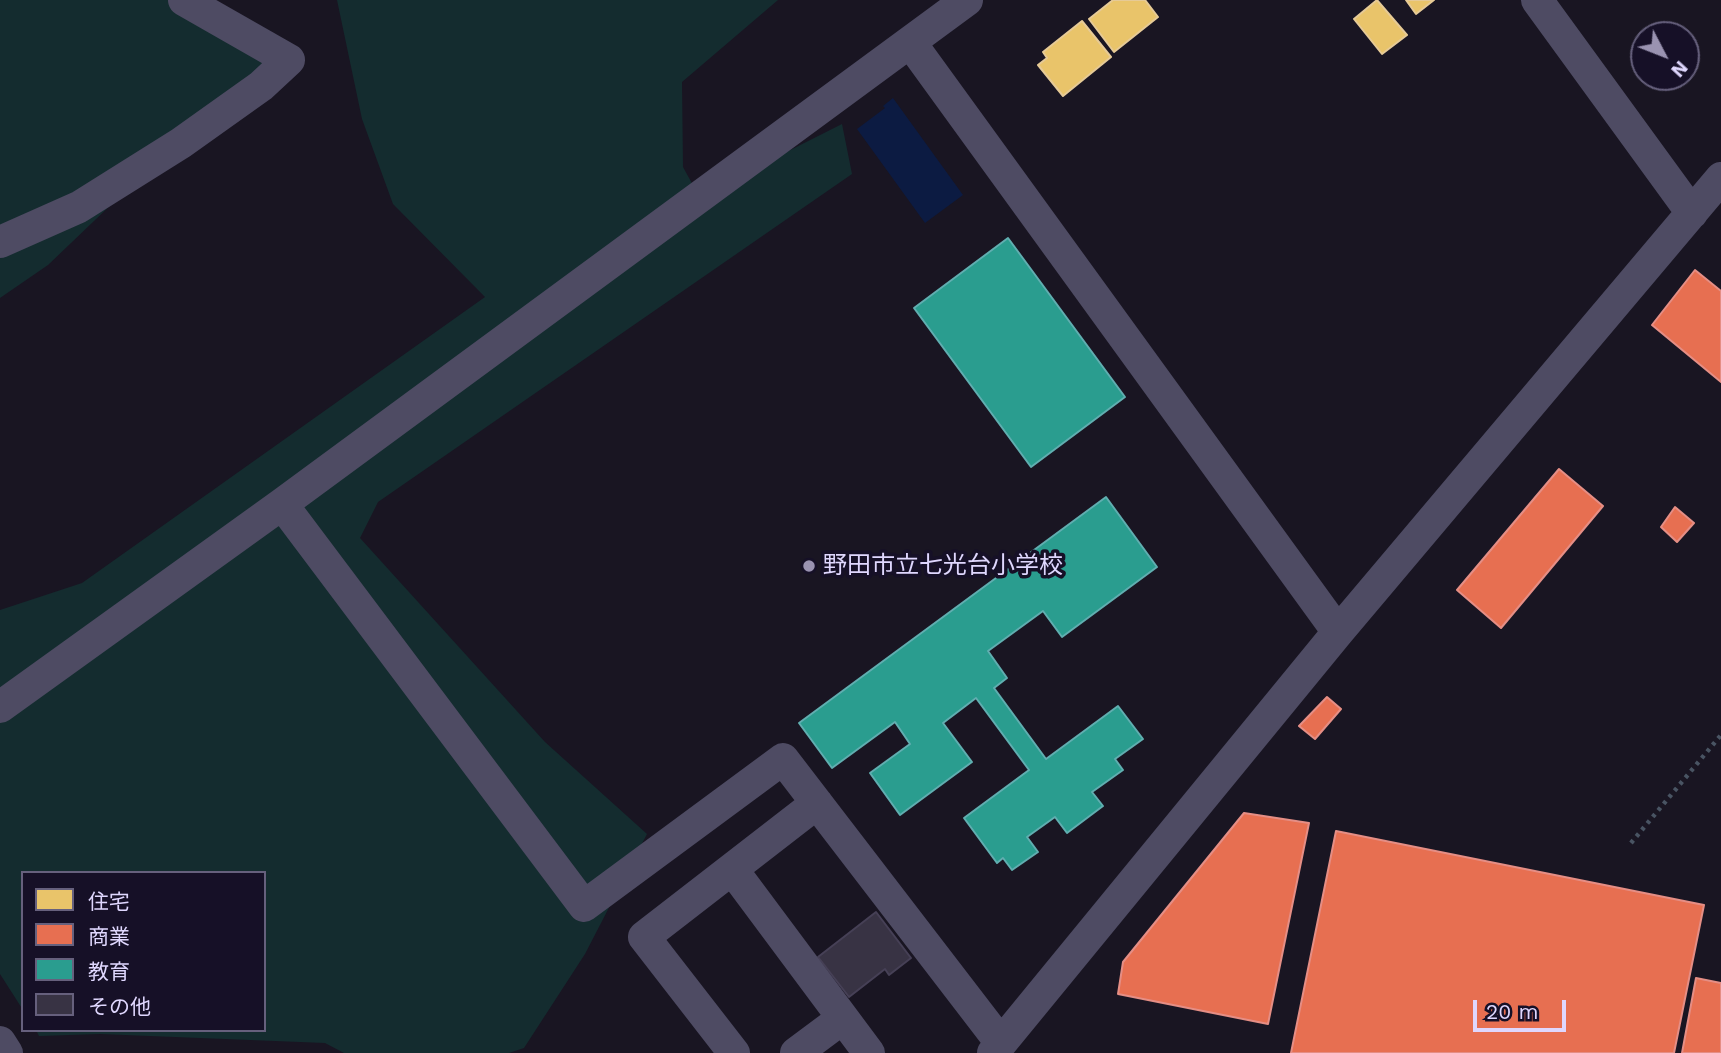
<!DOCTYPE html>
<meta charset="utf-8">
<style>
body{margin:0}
#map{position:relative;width:1721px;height:1053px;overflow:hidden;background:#191522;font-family:"Work Sans","Noto Sans JP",sans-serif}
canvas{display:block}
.legend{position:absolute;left:21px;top:871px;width:245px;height:161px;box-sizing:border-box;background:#161027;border:2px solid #66607d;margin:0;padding:9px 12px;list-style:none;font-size:21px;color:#dfd7fe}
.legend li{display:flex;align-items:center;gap:14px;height:35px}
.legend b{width:35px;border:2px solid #66607d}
.north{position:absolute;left:1630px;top:21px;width:70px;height:70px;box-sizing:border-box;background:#161027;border:2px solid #66607d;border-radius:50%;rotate:132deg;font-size:19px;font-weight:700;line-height:28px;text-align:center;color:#dfd7fe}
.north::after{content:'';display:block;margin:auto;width:24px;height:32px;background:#9a93b1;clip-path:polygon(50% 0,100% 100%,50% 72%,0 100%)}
.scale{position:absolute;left:1473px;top:1000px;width:93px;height:32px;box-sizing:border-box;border:4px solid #dfd7fe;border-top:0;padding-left:9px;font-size:21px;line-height:24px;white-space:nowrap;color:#dfd7fe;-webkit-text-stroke:5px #161027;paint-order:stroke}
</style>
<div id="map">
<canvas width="1721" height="1053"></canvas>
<ul class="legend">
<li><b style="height:19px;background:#e9c46a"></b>住宅</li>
<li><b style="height:19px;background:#e76f51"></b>商業</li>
<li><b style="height:19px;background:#2a9d8f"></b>教育</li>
<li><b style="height:19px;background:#383344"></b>その他</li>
</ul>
<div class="north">N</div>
<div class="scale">20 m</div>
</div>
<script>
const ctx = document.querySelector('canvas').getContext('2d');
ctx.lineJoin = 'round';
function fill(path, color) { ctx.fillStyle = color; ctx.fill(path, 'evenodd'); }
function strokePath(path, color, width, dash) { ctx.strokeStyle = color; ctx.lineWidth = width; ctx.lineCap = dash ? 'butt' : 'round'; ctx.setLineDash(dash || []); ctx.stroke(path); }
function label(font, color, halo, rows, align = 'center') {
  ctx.font = font + ' "Work Sans","Noto Sans JP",sans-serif'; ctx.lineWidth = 7; ctx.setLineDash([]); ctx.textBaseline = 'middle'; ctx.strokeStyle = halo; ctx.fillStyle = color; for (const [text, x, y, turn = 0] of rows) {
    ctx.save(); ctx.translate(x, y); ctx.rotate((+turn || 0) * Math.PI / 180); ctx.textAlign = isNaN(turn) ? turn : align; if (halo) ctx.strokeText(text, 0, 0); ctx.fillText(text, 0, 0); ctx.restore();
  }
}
fill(new Path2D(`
 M0,0h195l72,63 -104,92 -115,110 -48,33z
 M337,0h441l-96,82 1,85 16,29 143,-72 10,50 -474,328 -18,36 185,204 102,92 -62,120 -61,94 -15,5h-165l-19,-10 -225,-9 -61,2 -3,-6h228v-157h-241v137l-23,-36v-364l82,-27 403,-286 -92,-93 -31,-85z`), '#142c2f');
fill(new Path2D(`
 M893,98l70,97 -38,28 -68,-94 28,-21 -2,-2z`), '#0c1b42');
const homes = new Path2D(`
 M1113,0h32l13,17 -44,35 -25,-33z
 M1377,0l30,35 -25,19 -28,-35z
 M1406,0h28l-18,14z
 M1082,21l29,36 -48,39 -25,-31 9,-7 -4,-6z`);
fill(homes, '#e9c46a');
strokePath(homes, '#e6ca96', 2);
const shops = new Path2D(`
 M1695,270l26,21v91l-69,-57z
 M1559,469l44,37 -102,122 -44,-38z
 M1675,507l19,16 -17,19 -16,-15z
 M1327,697l14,12 -26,30 -16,-13z
 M1244,813l65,10 -41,201 -150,-30 5,-32z
 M1336,831l368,74 -30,148h-383z
 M1696,978l25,5v70h-39z`);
fill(shops, '#e76f51');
strokePath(shops, '#e58e85', 2);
const schools = new Path2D(`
 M1008,238l117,159 -94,70 -117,-159z
 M1106,497l51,70 -95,70 -19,-26 -55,40 19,27 -13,10 52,71 72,-53 25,33 -28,20 8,11 -31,22 11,14 -36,27 -12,-16 -28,20 11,15 -26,18 -9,-12 -6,5 -33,-45 65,-48 -53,-72 -33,25 29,39 -72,53 -30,-42 40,-29 -15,-22 -63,46 -33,-45z`);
fill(schools, '#2a9d8f');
strokePath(schools, '#60aeb0', 2);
const building = new Path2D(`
 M876,912l35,46 -22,17 -4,-6 -36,28 -31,-40z`);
fill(building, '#383344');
strokePath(building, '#464056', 2);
strokePath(new Path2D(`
 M1631,843l90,-108`), '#495463', 4.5, [3.5, 5]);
strokePath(new Path2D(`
 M1537,0l155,213
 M910,42l428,590
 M0,242l79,-35 102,-64 80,-57 28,-26 -105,-60
 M282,504l302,402 199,-147 218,284
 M0,707l282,-203 685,-504
 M732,869l137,184
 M0,1042l7,11
 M734,1053l-90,-116 173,-134
 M796,1053l47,-35
 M993,1053l345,-421 383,-454`), '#4e4b63', 32);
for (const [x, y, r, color] of [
 [809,566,7,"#9a93b1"]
]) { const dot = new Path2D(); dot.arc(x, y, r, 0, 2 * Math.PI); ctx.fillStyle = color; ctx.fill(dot); strokePath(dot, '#161027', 2.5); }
label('24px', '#dfd7fe', '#161027', [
 ["野田市立七光台小学校",823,566]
], 'left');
</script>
